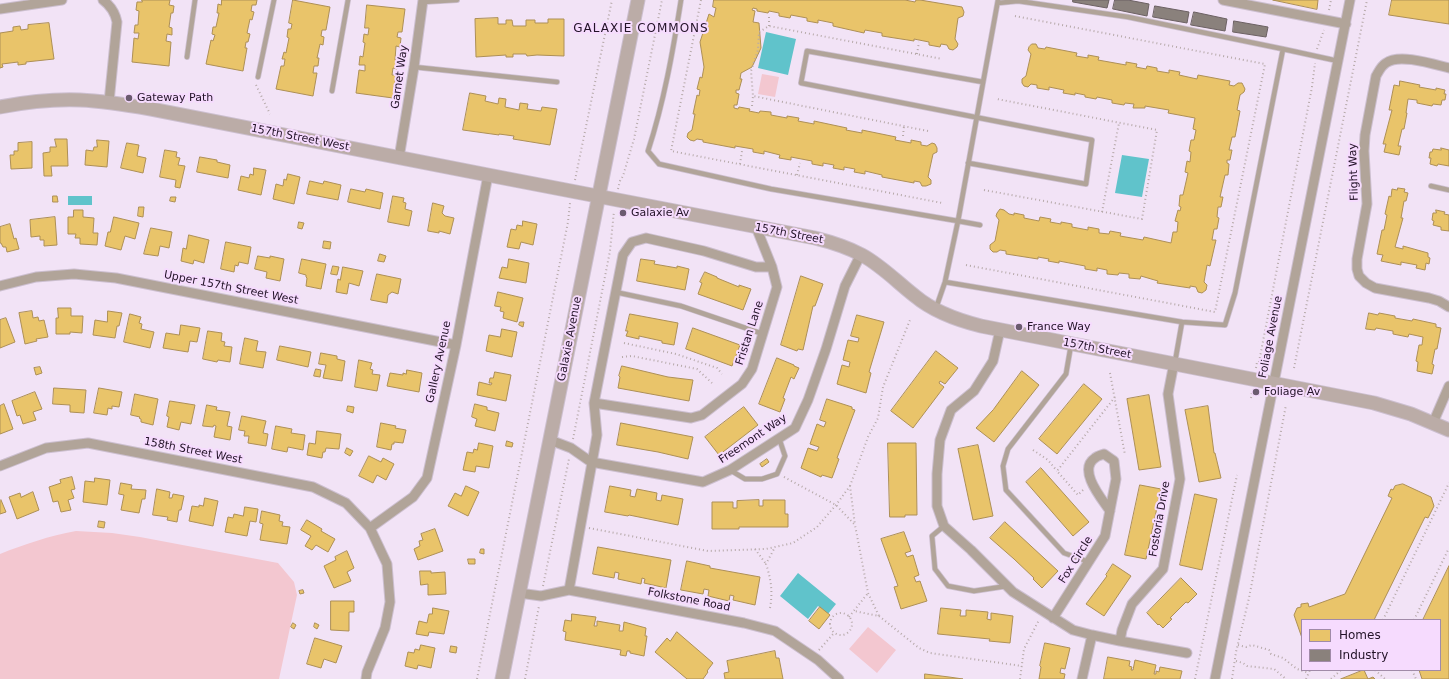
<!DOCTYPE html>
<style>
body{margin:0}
#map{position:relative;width:1449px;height:679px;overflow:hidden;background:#f2e3f6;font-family:"DejaVu Sans",sans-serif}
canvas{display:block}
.legend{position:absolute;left:1301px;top:619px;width:140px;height:52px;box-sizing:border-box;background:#f6dbfe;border:1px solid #a18ba8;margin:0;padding:5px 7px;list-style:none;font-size:12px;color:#221227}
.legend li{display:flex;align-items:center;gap:8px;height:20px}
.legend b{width:20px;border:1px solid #a18ba8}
</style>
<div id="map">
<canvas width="1449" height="679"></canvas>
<ul class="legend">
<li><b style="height:11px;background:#e9c46a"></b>Homes</li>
<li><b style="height:11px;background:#8a817c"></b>Industry</li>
</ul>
</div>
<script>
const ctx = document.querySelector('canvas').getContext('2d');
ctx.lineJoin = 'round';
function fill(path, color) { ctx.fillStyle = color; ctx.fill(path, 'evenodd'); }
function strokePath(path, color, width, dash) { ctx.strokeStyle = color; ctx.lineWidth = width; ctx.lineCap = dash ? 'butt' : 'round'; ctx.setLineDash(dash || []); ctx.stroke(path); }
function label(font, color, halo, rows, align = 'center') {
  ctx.font = font + ' "DejaVu Sans",sans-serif'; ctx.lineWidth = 4; ctx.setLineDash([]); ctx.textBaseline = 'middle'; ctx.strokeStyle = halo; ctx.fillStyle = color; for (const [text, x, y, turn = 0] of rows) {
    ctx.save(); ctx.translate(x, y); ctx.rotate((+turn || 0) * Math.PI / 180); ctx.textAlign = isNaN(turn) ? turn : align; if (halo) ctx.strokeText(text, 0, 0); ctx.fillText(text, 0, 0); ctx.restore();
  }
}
fill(new Path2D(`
 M762,74l17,3 -4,20 -17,-3z
 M76,531l36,2 28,4 138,26 16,19 3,13 -18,84h-279v-125c25,-10 49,-18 76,-23z
 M868,627l28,23 -19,23 -28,-24z`), '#f3c7d0');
fill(new Path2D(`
 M766,32l30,7 -8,36 -30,-7z
 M1122,155l27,4 -7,38 -27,-4z
 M68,196h24v9h-24z
 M798,573l38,31 -8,10 -10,-8 -10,13 -28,-23z`), '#60c3cb');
const homes = new Path2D(`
 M142,0h28l-1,5 5,1 -1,7h-2l-2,14 3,1v7l-5,-1 -1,7 5,1 -2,24 -37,-4 2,-24 4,1 1,-6h-5l1,-8h3l1,-14 -3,-1 1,-8h5z
 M222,0h35l-1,5h-4l-1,6 3,1 -2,8 -2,-1 -3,14 3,1 -2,8h-2l-1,6h2l-4,23 -37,-7 5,-24 2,1 2,-6 -3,-1 1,-7h3l3,-14h-2l1,-9 3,1z
 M293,0l37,7 -4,23h-4l-1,6 3,1 -1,8 -3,-1 -3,14h2l-1,8h-4l-1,7h4l-4,23 -37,-7 5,-23h3l1,-7h-3l2,-7 2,1 3,-15 -2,-1 1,-8h3l1,-5 -3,-1z
 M714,0h191l10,2 1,-2h4l42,7 2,5 -1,4 -5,2 -3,21 3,5 -1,3 -4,3 -4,-1 -2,-4 -6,-1 -1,3 -11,-2v-3l-15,-3v2l-32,-5v-3l-17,-3 -1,3 -31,-7v-3l-15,-3v3l-11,-2v-3l-16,-3 -1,3 -11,-2v-3l-10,-2 -1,2 -11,-2v-2l-4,-1 -1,2 3,1 -2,11 6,1 2,25 -9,19 -11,6 -1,6h2l-3,11h-3v3l3,1 -2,11h-3v3l4,1 1,-2 11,2 -1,2 10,2 1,-2 11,1v3l16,3v-2l12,2 -1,3 16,3v-3l33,7 -1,2 16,3v-3l34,7 -1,3 16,3v-3l10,2v3l6,1 5,-3 3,1 2,4v4l-4,2 -5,23 3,3v4l-5,2h-4l-2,-4 -6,-1v2l-32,-6v-2l-17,-4v3l-11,-2 1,-3 -11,-2v3l-11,-2 1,-3 -11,-2v3l-11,-2v-3l-21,-4v3l-12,-2 1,-3 -16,-4v3l-11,-2v-3l-18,-3v2l-32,-6v-2l-6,-1 -3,2 -4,-1 -3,-3 1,-4 4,-3 3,-16h-2l4,-19 2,1 1,-6 -3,-1 3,-12 2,1 2,-11 -4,-25 9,-28 5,3 2,-9 -3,-1z
 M1273,0h45l-1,9z
 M1392,0h57v24l-60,-9z
 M367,5l38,4 -3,23h-4l-1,5 4,1 -1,9 -4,-1 -1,14 3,1 -1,8 -4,-1 -1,7h4l-3,23 -37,-5 3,-23 6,1v-6h-6l1,-9 3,1 2,-14 -2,-1 1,-8 4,1 1,-7h-4z
 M498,18v6h8v-4h6l1,6h13v-6h9v3h13v-4h16v37l-27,-1 -10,1 -1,-2h-13v3h-7v-2l-30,2 -1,-38z
 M49,23l5,36 -28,3v2l-8,1v-3l-16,2 1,3 -3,1v-35l13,-2v-4l7,-1 1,4 7,-1v-4z
 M1032,44h4l2,4 7,1 1,-2 31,6 -1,3 12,2v-3l11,2 -1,3 28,5v-3l11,2 -1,3 10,2 1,-3 10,2v3l12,2v-3l11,2 -1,3 18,4 1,-4 32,6 -1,4 5,1 4,-3h4l3,6 -1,3 -4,3 -3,15 3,1 -5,26h-3l-3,13h3l-2,10h-3v3l2,1 -1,11h-3l-5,22h3l-2,10h-3l-1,10 2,1 -2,11h-3l-2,11h4l-6,26 -3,-1 -3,17 3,3 -1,5 -4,3 -4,-1 -2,-5 -6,-1v2l-33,-5 1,-2 -17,-5 -1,3 -11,-1v-4l-10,-1 -1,2 -11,-1v-4l-10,-2v3l-12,-2v-3l-26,-5v2l-11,-2 1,-2 -11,-2v2l-32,-5v-3l-6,-1 -3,2h-4l-3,-3v-4l5,-4 4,-21 -3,-4 1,-3 3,-4 4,1 5,4 5,1v-2l10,2v3l15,3 1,-4 11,2 -1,3 11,2v-2l11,2v3l16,3v-3l11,2v4l10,1 1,-3 11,2 -1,3 23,4 1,-3 27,6 2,-11h4l1,-10 -3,-1 3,-11 2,1 1,-4 -2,-1 1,-11h3l5,-22 -3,-1 2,-11 3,1 1,-10 -2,-1 2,-11h3l2,-10 -3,-1 2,-11 -27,-5 1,-3 -24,-4v2h-12l1,-4 -9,-1 -1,2 -12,-2v-3l-15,-3 -1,2 -11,-2v-2l-10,-2v2l-12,-2 1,-3 -15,-3v3l-12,-2v-3l-6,-1 -3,3 -4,-1 -2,-3v-4l4,-3 5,-22 -3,-4 1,-3z
 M1400,81l20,4 -1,2 17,3v-2l9,2 -1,4h2l-1,6h-3l-1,5 -8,-1 -1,2 -15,-3v-3l-9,-1 -2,14h1l-3,16h-2l-4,17h3l-2,9 -15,-3 2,-8h-3l9,-34h-3l5,-25 5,1z
 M470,93l16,3 -1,5 13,3 1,-6 7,1 -1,8 14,3 1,-7 8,1 -1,5 14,2 1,-4 15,2 -7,36 -37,-6 1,-3 -15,-2v1l-36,-5z
 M55,139h12l1,27h-17l1,10h-8l-1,-23 7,-1v-5h6z
 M97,140l12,1 -2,26 -22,-2 1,-15 7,1 1,-4h3z
 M32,142v26l-21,1 -1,-14h4v-4h4v-8z
 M127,143l12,2 -2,11 9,2 -3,15 -22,-5z
 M1441,148l8,2v16l-11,-2 -1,2 -7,-2 1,-6h-2l1,-6h2l1,-3 8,1z
 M165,150l12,2 -1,5 4,1 -2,7 7,1 -5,22 -5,-1 1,-7 -16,-3z
 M200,157l17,3v2l13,3 -2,13 -31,-6z
 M254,168l12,2 -5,25 -23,-5 3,-14 8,2 1,-4 3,1z
 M288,174l12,3 -6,27 -21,-5 3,-15 7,2 1,-7 2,1z
 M310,181l13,3 1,-3 17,4 -3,15 -31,-6z
 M1398,188l7,1 -1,3 4,1 -2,8h-2l-3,17h2l-8,29 8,2v-3l25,7v4l2,1 -1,6 -3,-1 -1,7 -9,-2 1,-3 -16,-3v3l-20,-4 2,-6 -6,-1 5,-24h2l3,-15 -2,-1 4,-18 2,1 1,-8 5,1z
 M351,189l14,3 1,-3 17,4 -3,16 -32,-7z
 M53,196h4l1,6h-5z
 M393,196l11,2 -1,4 3,1 -1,6 7,2 -3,15 -21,-4z
 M171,197h5l-1,5 -5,-1z
 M433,203l11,3 -2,7 3,3 9,2 -4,16 -11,-3v2l-11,-2z
 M139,207h5l-1,10 -5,-1z
 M74,210h9v7l11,1 -1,15h5l-1,12 -17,-1v-6h-5l1,-4h-8v-17h5z
 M1436,210l9,2 -1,2 5,1v16l-8,-1v-3l-8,-2 1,-4 -2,-1 1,-7h3z
 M55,217l2,28 -13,1v-6h-4v-4l-9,1 -1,-17z
 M114,217l25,6 -4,16 -10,-3 -4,14 -16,-4 3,-14h2z
 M523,221l14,3 -4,21 -12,-3 -2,7 -12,-2 4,-18 5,1 1,-5 5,1z
 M299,222l5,1 -2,6 -4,-1z
 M10,224l4,15 2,-1 3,11 -12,3 -1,-5h-3l-2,-4h-1v-16z
 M151,228l21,4 -3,16 -9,-2 -2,10 -14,-2z
 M189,235l20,5 -5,23 -10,-3 -1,4 -12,-3 2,-13 3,1z
 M324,241l7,1 -1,7 -7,-1z
 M226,242l25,5 -3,17 -9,-2 -1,4 -3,-1 -1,7 -13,-3z
 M380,254l6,2 -2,6 -6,-1z
 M258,256l12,2v-2l14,3 -4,22 -14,-3 1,-6 -12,-3z
 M302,259l24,5 -5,25 -15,-3 1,-8 -1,-1v-2l-7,-2z
 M509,259l20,4 -3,20 -27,-5 3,-11 5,1z
 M641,259l14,2 -1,3 23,4v-2l12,3 -4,21 -48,-9z
 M333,266l6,1 -2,8 -6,-1z
 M343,267l20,4 -4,15 -10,-3 -2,11 -11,-2 2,-13 2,1z
 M705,272l12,5v1l22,9v-2l12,4 -8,21 -45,-16 4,-11 -2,-1z
 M377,274l24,5 -3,15 -6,-2 -4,3 -1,8 -16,-3z
 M801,276l22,8 -8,22h-2l-10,44 -5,-1 -1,2 -16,-6z
 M498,292l25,6 -6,24 -14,-4 1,-6 -4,-1 1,-4 -6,-1z
 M58,308h13v8h12l-1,17 -12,-1v2h-14v-16h2z
 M32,311l1,7 5,-1 1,4 5,-1 4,17 -12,2 1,2 -12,3 -6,-31z
 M108,311l14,2 -3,13h-2l-2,12 -22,-3 2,-15 12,2z
 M1369,313l9,2 1,-2 16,3v2l17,3 1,-2 23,5v3l5,1 -4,21h-2l-3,15 2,1 -2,9 -15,-3 1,-9 -2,-1 3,-16h3l1,-8 -14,-3 -1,3 -15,-3v-3l-17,-3 -1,2 -9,-1z
 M130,314l11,3 -2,6 3,1 -1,5 13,3 -4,16 -26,-6z
 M630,314l48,9 -4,22 -12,-2v-2l-23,-5v3l-13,-3 2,-5h-2z
 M857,315l27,7 -15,50 2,1 -5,20 -29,-9 5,-19 7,2 1,-5 -7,-2 5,-20 10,2 1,-4 -8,-2z
 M6,318l9,24 -15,6v-28z
 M520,322h4l-1,5 -4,-2z
 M181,325l19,3 -3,14 -7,-1 -2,11 -25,-4 3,-15 13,2z
 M693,328l47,17 -8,21 -46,-17z
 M502,329l15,3 -5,25 -26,-6 3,-16 11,2z
 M208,331l14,2 -1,8 4,1 -1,4 8,1 -2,15 -12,-2 -1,2 -14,-3z
 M245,338l13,3 -2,10 10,1 -3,16 -23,-4z
 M280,346l31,6 -3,15 -31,-7z
 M936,351l22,17 -13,16 -5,-3 -1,2 5,4 -31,41 -22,-17z
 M321,353l16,3v3l8,2 -3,20 -19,-3 3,-13 -7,-1z
 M777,358l17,7v1l5,2 -5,11 -3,-2 -8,21 2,1 -5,13 -21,-8z
 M359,360l13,3 -2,6 3,1 -1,4 8,1 -3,16 -22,-4z
 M622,366l46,11 25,3 -4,21 -71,-13 2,-11 -1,-1z
 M40,367l2,6 -6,2 -2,-7z
 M316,369l5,1 -1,7 -6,-1z
 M407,370l15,3 -3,19 -32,-6 3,-13 13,2v-2l3,1z
 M1022,371l17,14 -45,57 -18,-14 17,-18z
 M495,372l16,3 -5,26 -29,-6 2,-13 12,3 1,-2h-3l1,-5h3z
 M1084,384l18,15 -45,55 -18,-15z
 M54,388l32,2 -2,23 -14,-1v-7l-17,-1z
 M99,388l23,4 -3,15 -7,-1v3l-4,-1 -1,7 -13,-2z
 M35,392l7,17 -9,3 3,8 -13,4 -3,-9 -3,1 -5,-15z
 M135,394l23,5 -5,26 -12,-3v-3l-2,-1 1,-1 -9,-2z
 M1149,395l12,72 -22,3 -12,-71z
 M827,399l25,8v2l3,1 -18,48 2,1 -7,19 -10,-3 -1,2 -20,-9 7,-20 9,3 2,-4 -9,-3 7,-20 7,3 2,-5 -6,-2z
 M170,401l25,4 -4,19 -10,-2 -2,8 -12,-3 2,-10 -2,-1z
 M4,404l9,25 -13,5v-28z
 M475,404l12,3v3l12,3 -4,18 -20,-5 2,-7 -5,-2z
 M207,405l10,2 -1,3 14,2 -3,14 5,1 -2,13 -16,-3 2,-11 -2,-1 -1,2 -10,-1z
 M348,406l6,1 -1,6 -6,-2z
 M1208,406l6,47h1l6,25 -22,4 -14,-72z
 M744,407l14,18 -39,30 -14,-18z
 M242,416l24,5 -3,12 5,1 -2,12 -18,-3 1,-7h-5l1,-5 -6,-1z
 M381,423l15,3 -1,2 11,2 -3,13 -9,-1v2h-2l-1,6 -14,-3z
 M621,423l72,14 -5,22 -30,-7 -41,-7z
 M276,426l16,3 -1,4 14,2 -2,15 -15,-3 -1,5 -15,-3z
 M317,431l24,3 -2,15 -13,-1 -1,4h-2l-1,6 -15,-3 2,-12 6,1z
 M507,441l6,2 -1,4 -6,-1z
 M479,443l14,3 -4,22 -13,-2 -1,6 -12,-2 4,-18 6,1 1,-4 3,1z
 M888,443h28l1,72h-12v2h-15z
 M978,445l15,71 -20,4 -15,-71z
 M347,448l6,3 -3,5 -5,-3z
 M369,456l12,6 2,-4 11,6 -8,16 -9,-5 -4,8 -14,-7z
 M767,459l2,3 -7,5 -2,-3z
 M1041,468l48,54 -16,14 -47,-54z
 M72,477l3,12 -4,1 3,8 -6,2 3,10 -10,2 -3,-11 -5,1 -4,-15 12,-4 -1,-3z
 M95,478l15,2 -3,25 -24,-3 2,-21 9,1z
 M121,483l11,2 -1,4 15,1 -1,9h-3l-3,14 -18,-3 3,-15 -5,-1z
 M1403,484l28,13 3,9 -6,12 -3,-1 -51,103h-72v18l-8,-23 3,-7 4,-1v-3l7,-1 1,4 36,-13 47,-96 -4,-2 3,-7 2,1 2,-4z
 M1140,485l21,4 -15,70 -21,-4z
 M466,486l13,6 -11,24 -20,-10 7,-13 6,3z
 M610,486l21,4 -1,6 5,1 2,-8 20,4 -1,7 5,1 1,-6 21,4 -5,26 -49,-10 -1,1 -23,-4z
 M157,489l13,3 -1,6h3l1,-4 11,2 -3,14h-2l-2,12 -10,-2 1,-3 -15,-2z
 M33,492l6,18 -22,9 -8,-22 11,-4 1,4z
 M1195,494l22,5 -15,71 -22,-5z
 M205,498l13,3 -5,25 -24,-5 3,-15 7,1v-2l4,1z
 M1,500l5,12 -6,2v-13z
 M759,500v6h4v-6h22v14h3v13h-49v2h-27v-27h21v6h4v-7z
 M245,507l13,2 -2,13 -6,-1 -3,15 -22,-4 3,-15 5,1 1,-4 9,2z
 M262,511l18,4 -1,6 4,1 -1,4 8,1 -3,17 -27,-4 3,-16 -3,-1z
 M307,520l15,9 -1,2 14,8 -7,13 -12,-7 -4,5 -7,-4 6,-10 -10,-6z
 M99,521l6,1 -1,6 -6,-1z
 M1005,522l53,49 -16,17 -9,-9 1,-1 -20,-19 -24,-21z
 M435,529l8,22 -25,9 -4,-11 6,-3 -1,-5 4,-1 -2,-6z
 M904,532l7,19 -6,2 2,4 6,-2 6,20 -5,2 2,5 4,-1 7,20 -26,8 -7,-22 4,-1 -17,-47z
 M598,547l73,13 -5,28 -22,-5 1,-4 -3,-1 -1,6 -23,-5 1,-6 -4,-1 -1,6 -21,-4z
 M481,549h3v5l-4,-1z
 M347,551l7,17 -7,4 4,9 -17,7 -10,-22 12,-6 -1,-3z
 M468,559h7v5h-6z
 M687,561l23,5v2l50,9 -5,28 -22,-5 1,-4 -4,-1 -1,6 -21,-5 1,-6 -5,-1 -1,5 -22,-4z
 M1113,564l18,12 -27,40 -18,-12 21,-28 -1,-1z
 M1449,566v113h-27l-3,-9h21v-50h-17z
 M420,571h11v2l14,-1 1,22 -18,1v-11l-7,1z
 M1181,578l16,16 -9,9 -2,-1 -16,16 2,1 -9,9 -4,-4 -1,1 -11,-12z
 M303,590l1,3 -4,1 -1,-3z
 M331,601h23v11h-5v19l-18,-1z
 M820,607l10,8 -11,14 -10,-8z
 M433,608l16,3 -5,23 -15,-2 -1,4 -12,-2 3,-13 8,2 2,-9h3z
 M941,608l20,2 -1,6h6v-6l22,2 -1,7 4,1v-7l22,3 -3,27 -21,-2 1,-2 -52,-5z
 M572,614l24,3 -2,9h3v-5l23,4 -1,6h4l1,-9 22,6 -1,8h2l-3,20 -14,-3v-2h-3l-1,5 -6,-1 1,-5 -56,-10 1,-8 -3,-1 2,-11 6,1z
 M293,623l3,2 -2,4 -3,-2z
 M315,623l4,2 -2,4 -3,-2z
 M677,632l36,31 -6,8 1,1 -5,7h-16l-32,-27 12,-14 3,3z
 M315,638l27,8 -6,17 -12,-4 -3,9 -14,-4z
 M1045,643l25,5 -5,21 -4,-1 -1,5 5,1 -1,5h-25l2,-12 -1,-1z
 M421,645l14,3 -4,20 -13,-3 -1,4 -12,-3 3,-14 6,1 1,-4 4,1z
 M451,646l6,1 -1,6 -6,-1z
 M775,651l1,7h3l4,21h-58l-1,-6 5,-1 -2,-11z
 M1108,657l22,4 -1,5 3,1 -1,3h2l2,-10 21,5 -2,9h2v-3l3,1 1,-5 22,4 -2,8h-76z
 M1364,670l4,9 5,-2 2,2h-34z
 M925,674l24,3 14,2h-38z`);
fill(homes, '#e9c46a');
strokePath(homes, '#ad8f56', 1);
const industry = new Path2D(`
 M1073,0h36l-2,8 -34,-6z
 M1115,0h13l21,4 -2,12 -34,-7z
 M1155,6l34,6 -2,11 -34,-6z
 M1194,12l33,7 -2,12 -34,-6z
 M1234,21l34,6 -2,10 -33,-5z`);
fill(industry, '#8a817c');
strokePath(industry, '#6b6062', 1);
const lane = new Path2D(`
 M681,0c-8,51 -17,102 -33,151l11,13 112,25 187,32 40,-221
 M423,2l34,-2
 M998,3l20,-2 110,16 155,32
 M187,57l8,-57
 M414,67l143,15
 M258,77l16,-77
 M332,91l16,-91
 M968,163l118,21 6,-44 -291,-57 6,-32 176,31
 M1431,186l18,4
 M945,282l237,40 43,3 10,-32 48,-244 55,12
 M615,292l66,14 82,28
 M936,308l9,-26 13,-61 22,4
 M1071,345l-5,29 -58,75 -5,17 3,24 58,63 25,9
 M1175,362l7,-40
 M730,470l15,9h17l15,-5 8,-18 -6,-18
 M944,526l-12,10 3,33 13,17 26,5 33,-5`);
const street = new Path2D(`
 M103,0c8,6 12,12 14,22l-8,80
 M1223,0l123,24
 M0,9l62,-9
 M1449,68c-16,-4 -50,-15 -63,-5 -5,3 -7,8 -10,13l-11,59 -1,16 3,53 -10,55v10l2,7 7,7 9,5 54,10 10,3 10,6
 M399,158l15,-91 9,-67
 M0,286l36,-9 38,-3 42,4 340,67
 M1000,330l-7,31 -19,30 -23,19 -11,30 -3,34v32l7,20 27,24 42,42 60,38 19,5
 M594,403l97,15 11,-3 40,-31 10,-15 25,-82 -5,-20 -16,-40
 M1433,423l16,-37
 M550,440l21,8 20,14 112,20 27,-12 65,-42 13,-28 18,-51 19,-63 16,-32
 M0,466l46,-18 42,-5 225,44 33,16 24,25 17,36 3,38 -5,26 -18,44 -1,7
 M370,528l43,-31 14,-19 29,-133 32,-170
 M569,590l28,-155 -3,-32 29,-148 9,-13 14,-4 58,13 52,16h16
 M519,593l22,3 28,-6 175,33 31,8 43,29 21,19
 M1053,618l52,-82 11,-57 -2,-18 -10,-7c-3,1 -7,2 -9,4 -18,12 7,41 15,53
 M1120,641l67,12
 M1082,679l10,-44 28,6 2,-11 10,-26 31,-35 17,-90 -12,-85 6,-31
 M1215,679l135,-679`);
const secondary = new Path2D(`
 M0,107c26,-5 54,-8 80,-7 24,1 48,5 71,9l337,66 327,63c16,4 32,9 47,17 20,11 35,27 53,41 19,16 42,24 66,30l393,77 37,11 38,16
 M502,679l136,-679`);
strokePath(lane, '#ccbfcf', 6);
strokePath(street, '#ccbfcf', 11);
strokePath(secondary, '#ccbfcf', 15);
strokePath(new Path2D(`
 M701,0l-30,151 271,52
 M1329,10l2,-10
 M769,26v-12
 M1317,49l7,-19
 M917,54l2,-12
 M256,85l14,29
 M752,106l1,-10
 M928,131l-175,-35 -2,-25 7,-21 1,-18 10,-6 173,33
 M903,136l1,-10
 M740,164l2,-13
 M797,175l3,-12
 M575,180l37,-180
 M618,189l2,-8 3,-5 11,-37 28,-139
 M984,190l158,29 15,-89 -160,-31
 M1102,212l17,-89
 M966,265l249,47 50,-248 -250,-48
 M624,343l52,11 41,14 5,6
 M622,357l10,-1 65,13 15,14
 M1256,368l1,-6h2l53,-275 3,-24
 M1294,368l73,-368
 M1110,373l15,82
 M1251,398l1,-6
 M573,439l37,-188 4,-40
 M1033,450l15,10 9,11
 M784,477l52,28 19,20 13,68 11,23 -25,-5
 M850,486l18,-49 10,-19 5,-31 27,-67
 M1083,490l-5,5 -21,-24 58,-74
 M589,528l119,23 58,-2 27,-6 24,-16 19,-22 14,-19 5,39
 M755,549l11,15
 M543,586l26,-127
 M770,608c3,-16 1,-29 -4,-44l9,-17
 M830 624a11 11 0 1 1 22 0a11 11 0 1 1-22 0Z
 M879,616l40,32 11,5 92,13
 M849,617l19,-24
 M1383,620l66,-137
 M1414,620l35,-72
 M1238,645l8,2 6,-2 17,5 2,4 12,4 14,11 12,4
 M819,650l15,-17
 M1236,661l7,2 4,3 27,3 12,10
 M1375,670l10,9
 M1412,670l4,9
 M477,679l91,-457 2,-19
 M525,679l14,-73
 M1020,679l4,-30 15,-29
 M1195,679l42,-204
 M1232,679l4,-27 13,-54 37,-193
 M1306,679l4,-9
 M1331,679l10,-9`), '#b6a9a9', 2, [1, 3]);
strokePath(lane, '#b1a499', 4.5);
strokePath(street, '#b1a499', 9);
strokePath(secondary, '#bbaca7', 13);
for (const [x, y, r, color] of [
 [129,98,4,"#6b5b6f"],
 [623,213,4,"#6b5b6f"],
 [1019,327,4,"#6b5b6f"],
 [1256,392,4,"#6b5b6f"]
]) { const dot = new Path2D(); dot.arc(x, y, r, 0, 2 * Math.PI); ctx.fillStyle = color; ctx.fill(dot); strokePath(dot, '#f6dbfe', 1.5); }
label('11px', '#221227', '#f6dbfe', [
 ["Garnet Way",400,77,-82],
 ["157th Street West",300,138,11],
 ["Flight Way",1354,172,-92],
 ["157th Street",789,234,11],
 ["Upper 157th Street West",231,288,11],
 ["Fristan Lane",750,333,-72],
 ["Foliage Avenue",1271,337,-79],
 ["Galaxie Avenue",570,339,-79],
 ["157th Street",1097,349,11],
 ["Gallery Avenue",439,362,-78],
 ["Freemont Way",753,439,-34],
 ["158th Street West",193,451,11],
 ["Fostoria Drive",1160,519,-80],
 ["Fox Circle",1076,560,-58],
 ["Folkstone Road",689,600,11]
]);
label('11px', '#221227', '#f6dbfe', [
 ["Gateway Path",137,98],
 ["Galaxie Av",631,213],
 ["France Way",1027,327],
 ["Foliage Av",1264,392]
], 'left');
ctx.letterSpacing = '1px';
label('12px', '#221227', '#f6dbfe', [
 ["GALAXIE COMMONS",641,29]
]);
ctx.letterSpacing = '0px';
</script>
